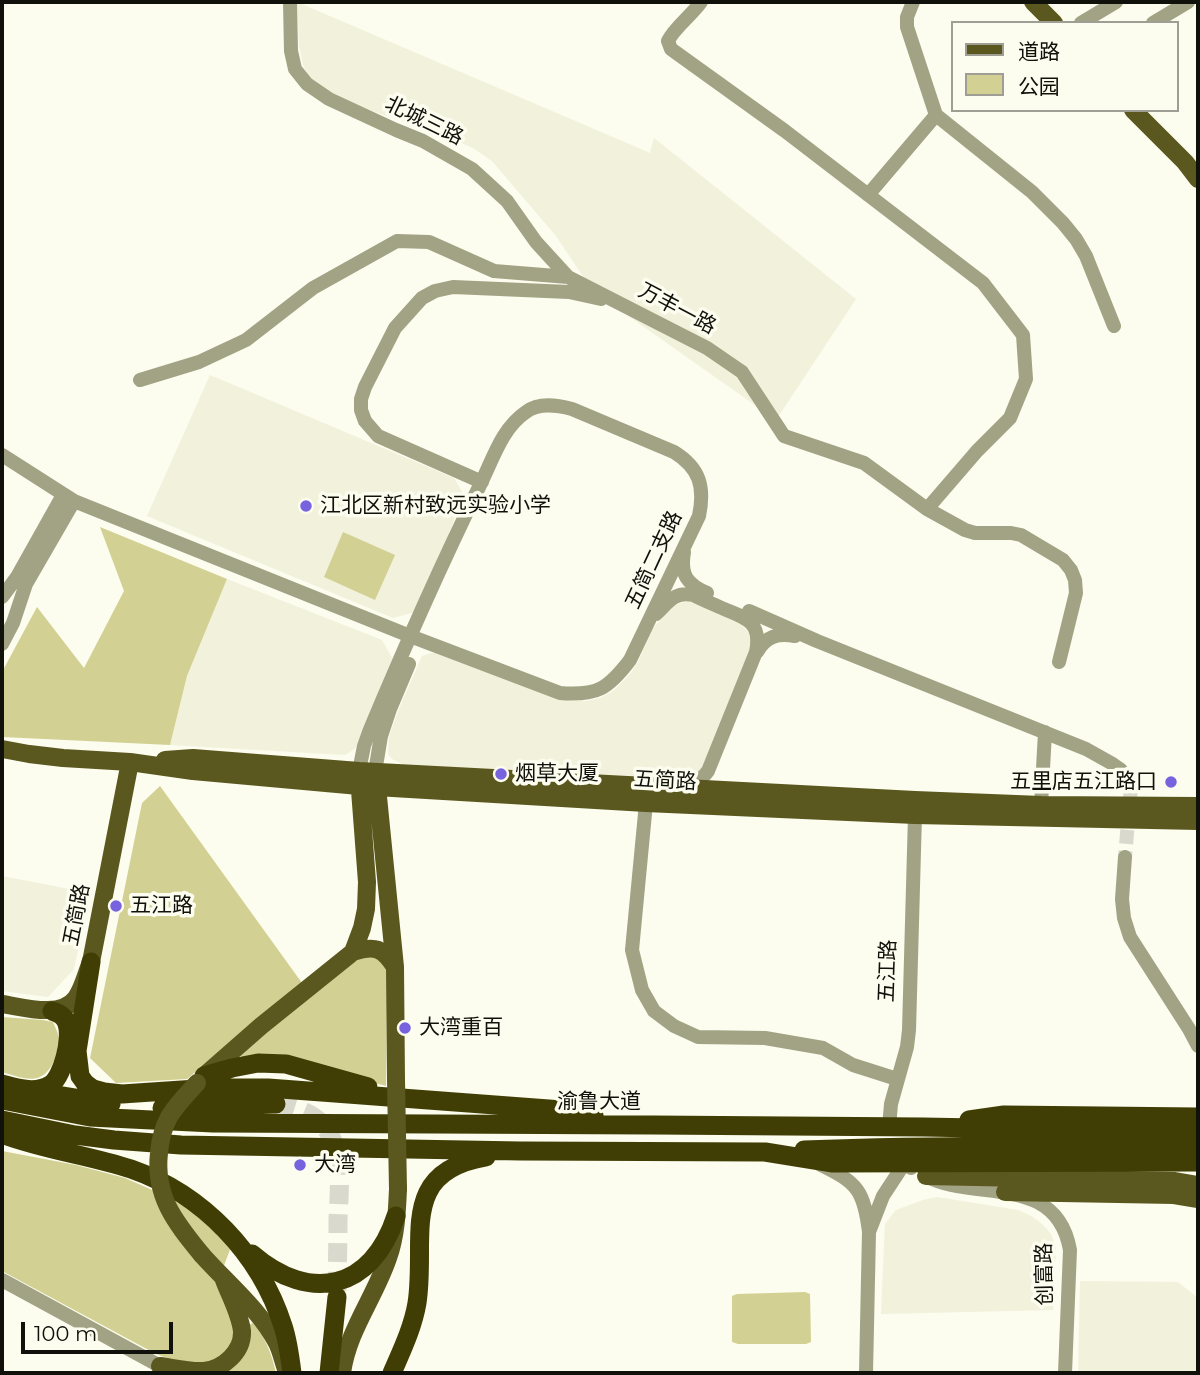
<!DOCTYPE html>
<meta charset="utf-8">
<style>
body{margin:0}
#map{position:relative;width:1200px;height:1375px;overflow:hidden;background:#fcfcef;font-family:Montserrat,"Noto Sans SC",sans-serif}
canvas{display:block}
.frame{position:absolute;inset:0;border:4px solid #11110c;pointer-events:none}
.legend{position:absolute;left:951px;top:21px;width:228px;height:91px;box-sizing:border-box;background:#fcfcef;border:2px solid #9e9e94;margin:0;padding:9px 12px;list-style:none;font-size:21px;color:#11110c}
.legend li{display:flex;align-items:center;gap:14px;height:35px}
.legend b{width:35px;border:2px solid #9e9e94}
.scale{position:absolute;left:21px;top:1322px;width:152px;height:32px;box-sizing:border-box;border:4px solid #11110c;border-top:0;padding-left:9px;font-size:21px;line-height:24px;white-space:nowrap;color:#11110c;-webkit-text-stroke:5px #fcfcef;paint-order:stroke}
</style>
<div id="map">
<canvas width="1200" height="1375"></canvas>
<div class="frame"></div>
<ul class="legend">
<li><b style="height:9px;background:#5a581e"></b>道路</li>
<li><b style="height:19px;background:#d2d193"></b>公园</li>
</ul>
<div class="scale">100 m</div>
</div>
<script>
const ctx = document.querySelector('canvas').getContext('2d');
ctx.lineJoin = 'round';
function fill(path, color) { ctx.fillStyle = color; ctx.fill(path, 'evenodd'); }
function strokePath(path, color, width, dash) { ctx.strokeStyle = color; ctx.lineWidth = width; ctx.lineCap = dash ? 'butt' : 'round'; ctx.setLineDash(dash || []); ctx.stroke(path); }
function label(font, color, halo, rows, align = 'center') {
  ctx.font = font + ' Montserrat,"Noto Sans SC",sans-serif'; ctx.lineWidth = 7; ctx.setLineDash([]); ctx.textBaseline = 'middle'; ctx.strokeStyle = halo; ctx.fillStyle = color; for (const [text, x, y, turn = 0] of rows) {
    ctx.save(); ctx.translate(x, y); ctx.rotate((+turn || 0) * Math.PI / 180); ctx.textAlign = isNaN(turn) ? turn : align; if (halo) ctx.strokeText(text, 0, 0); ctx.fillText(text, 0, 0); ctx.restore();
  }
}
fill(new Path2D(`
 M297,2l353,151 4,-15 202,161 -80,121 -166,-117 -26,-25 -28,-42 -64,-75 -19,-13 -32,-14 -90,-30 -29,-15 -13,-12 -6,-12 -4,-19z
 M210,375l244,103 10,17 -46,116 -25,7 -246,-102z
 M227,579l155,61 10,18 -36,90 -11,7 -175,-10 17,-69z
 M688,601l52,21 9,11 2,8v9l-48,118 -5,6 -23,6 -269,-14 -14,-7 -4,-5 1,-17 9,-26 24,-55 13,-4 123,46 14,3h14l14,-3 13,-7 18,-18 7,-11 14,-33 23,-24z
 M2,876l88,17 -16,76 -26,28 -46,-6z
 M937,1197l81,13 15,7 10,8 8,9 5,12 -3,64 -172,4 4,-90 11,-14 27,-10z
 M1080,1281l98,1 20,16v75h-120z`), '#f1f1dc');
fill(new Path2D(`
 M100,527l127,52 -40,97 -17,69 -168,-8v-65l35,-65 47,61 40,-77z
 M343,532l52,23 -20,45 -51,-23z
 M160,786l142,197 -115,96 -71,4 -26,-25 52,-255z
 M371,956l12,6 4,9 -1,115 -101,-28 -42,1 -4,-5 118,-94 6,-3z
 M2,1017l41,3 10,2c2,5 5,10 6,16 1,12 -7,34 -19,39 -11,5 -27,-2 -38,-5z
 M2,1151l74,14 49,13 66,29 40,40 -14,37 14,29 5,31 -25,20 -39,-4 -16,-6 -154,-83z
 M805,1292l5,2 1,48 -5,2h-68l-6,-2v-46l5,-2z
 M253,1323c13,15 19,32 23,50h-64l34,-47z`), '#d2d193');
strokePath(new Path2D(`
 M1121,770l7,9 3,8 -6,70`), '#d9d9cd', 14, [14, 7]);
strokePath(new Path2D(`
 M276,1104c22,4 43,10 54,31 13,25 9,58 8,85 0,26 -1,51 -1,76`), '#d9d9cd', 19, [19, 10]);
strokePath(new Path2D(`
 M290,2l1,49 4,18 12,15 22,15 67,31 27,11 49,28 35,32 29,41 32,35
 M701,2c-10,14 -27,26 -33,39l3,8 114,82 198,152 40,52 3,44 -16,39 -33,33 -50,58
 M913,2l-6,15v10l29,88 96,77 31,31 13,16 10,17 28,70
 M1081,23l35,-21
 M1153,23l35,-21
 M868,195l68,-80
 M140,380l59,-18 47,-22 67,-52 84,-47 32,1 65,29 74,6 139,71 35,24 42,64 80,27 63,46 38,21 10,3h36l10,2 42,25 8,10 4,10 1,13 -17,69
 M2,455l72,46 336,135 150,57c37,3 48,-4 70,-33l69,-144c6,-29 1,-48 -25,-64l-102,-43c-15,-4 -33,-7 -46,3 -24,16 -33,47 -45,71 -40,82 -77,165 -112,249l-5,14 -5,25
 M482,482l-104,-46 -13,-15 -4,-11v-11l4,-12 30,-59 27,-30 13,-7 18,-4 116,5 32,7
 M684,552c-4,23 3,32 23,41
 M2,597l15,-20 46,-82
 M749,611l68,30 269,108 25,14 10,7
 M656,614c12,-11 18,-23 37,-19 10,5 20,9 31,14 23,9 38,14 32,43l-48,119 -5,6 -23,9
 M2,644l11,-21 13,-39 48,-83
 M757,652c9,-16 21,-19 38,-16
 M375,772l6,-36 9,-27 19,-45
 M646,803l-14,147 10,40 12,21 20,15 24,11 67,1 58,10 30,17 44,14
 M1041,805l4,-73
 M1125,857l-3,42 2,19 6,19 59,92 9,17
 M889,1127l2,-23 16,-57 2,-17 6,-215
 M821,1165c37,18 43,26 48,67l14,-36 21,-32 7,4
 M932,1179c51,21 125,-3 138,71l-5,123
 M2,1280l158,86 7,6
 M866,1373l3,-141`), '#a2a284', 14);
strokePath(new Path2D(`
 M1033,2l21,21
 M1133,110l52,52 13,17
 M2,749l27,5 34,4 67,4 63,9 166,15 287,17 269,12 283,6
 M165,760l28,-2 166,13 556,29 126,5 157,1
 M376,777l19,190 1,113
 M353,952c22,-7 30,-4 42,15
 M2,1004c21,3 59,15 74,-6 7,-10 10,-24 15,-36l39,-200
 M204,1076l57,-50 92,-74 9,-24 4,-19 1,-27 -8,-105
 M926,1176l249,5 23,4
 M1005,1192l169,3 24,4
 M202,1255c25,28 58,55 75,88 4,8 6,18 9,26
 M160,1366c14,2 30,6 44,5 19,-2 39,-19 38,-40 -2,-17 -12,-35 -18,-51
 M342,1373c6,-43 32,-74 46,-115 8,-22 9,-46 10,-69`), '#5a581e', 18);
strokePath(new Path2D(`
 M91,962l-14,89 3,25 5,7 8,6 11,3 18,2 90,-6h56l294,22 32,5
 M204,1076l28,-8 26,-5 28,1 82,23
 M2,1084c15,4 33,10 48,1 13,-8 22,-47 17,-61 -2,-8 -8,-11 -15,-13
 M25,1090l86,14
 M2,1100l88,17 123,6 440,2 270,2 275,5
 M162,1108l114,-4
 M2,1120l73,15 39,5 67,5 340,6 244,1 68,11 365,-1
 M969,1120l35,-5 194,2
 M2,1134c42,16 87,21 129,35 72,25 129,85 152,157 5,15 7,31 9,47
 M804,1150c132,-5 263,-4 394,-2
 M252,1254c58,50 120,36 144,-38
 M329,1373l8,-76
 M392,1373c10,-23 21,-46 25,-70 10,-65 -20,-131 69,-146`), '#403e04', 19);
strokePath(new Path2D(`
 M396,1080l2,109
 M197,1083c-10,11 -21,22 -28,34 -6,11 -9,24 -10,36 -5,44 17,70 43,102`), '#5a581e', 18);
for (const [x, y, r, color] of [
 [306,506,7,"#7763dd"],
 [501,774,7,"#7763dd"],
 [1171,782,7,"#7763dd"],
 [116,906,7,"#7763dd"],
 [405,1028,7,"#7763dd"],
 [300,1165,7,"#7763dd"]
]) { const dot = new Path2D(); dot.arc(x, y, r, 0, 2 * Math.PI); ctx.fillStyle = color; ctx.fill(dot); strokePath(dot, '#fcfcef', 2.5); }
label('21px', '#11110c', '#fcfcef', [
 ["北城三路",424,121,26],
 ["万丰一路",677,309,28],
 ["五简二支路",654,560,-65],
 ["五简路",665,781,3],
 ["五简路",77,915,-79],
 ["五江路",888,971,-88],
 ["渝鲁大道",599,1102],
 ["创富路",1045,1274,-91]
]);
label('21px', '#11110c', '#fcfcef', [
 ["江北区新村致远实验小学",320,506],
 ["烟草大厦",515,774],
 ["五里店五江路口",1157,782,"right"],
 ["五江路",130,906],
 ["大湾重百",419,1028],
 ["大湾",314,1165]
], 'left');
</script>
